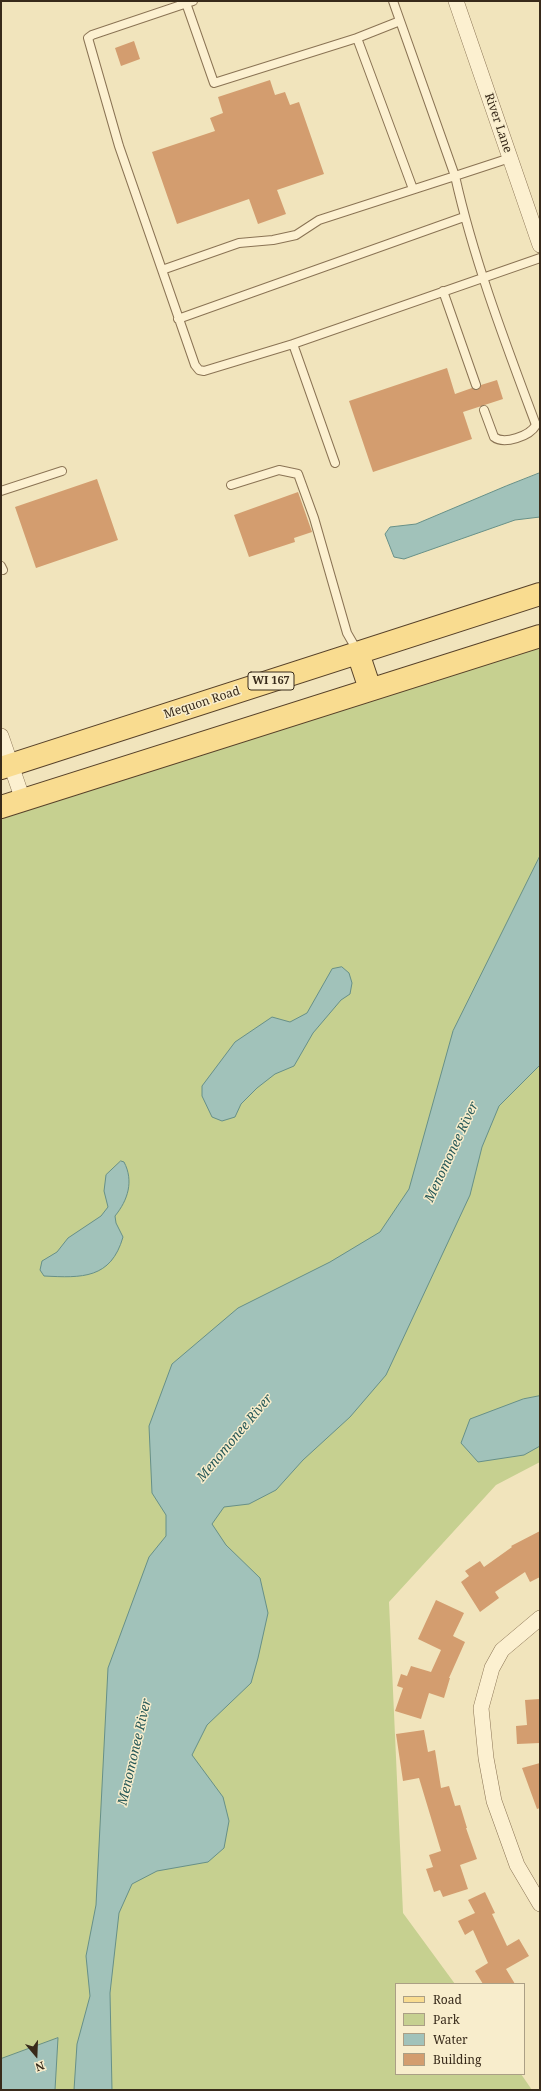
<!DOCTYPE html>
<style>
body{margin:0}
#map{position:relative;width:541px;height:2091px;overflow:hidden;background:#f1e4bc;font-family:"Noto Serif",serif}
canvas{display:block}
.frame{position:absolute;inset:0;border:2px solid #382a1a;pointer-events:none}
.legend{position:absolute;left:395px;top:1983px;width:130px;height:92px;box-sizing:border-box;background:#f8edcc;border:1px solid #ab9f85;margin:0;padding:5px 7px;list-style:none;font-size:12px;color:#382a1a}
.legend li{display:flex;align-items:center;gap:8px;height:20px}
.legend b{width:20px;border:1px solid #ab9f85}
.north{position:absolute;left:16px;top:2035px;width:40px;height:40px;-webkit-text-stroke:3px #f8edcc;paint-order:stroke;rotate:161deg;font-size:11px;font-weight:700;line-height:16px;text-align:center;color:#382a1a}
.north::after{content:'';display:block;margin:auto;width:14px;height:18px;background:#382a1a;clip-path:polygon(50% 0,100% 100%,50% 72%,0 100%)}
</style>
<div id="map">
<canvas width="541" height="2091"></canvas>
<div class="frame"></div>
<ul class="legend">
<li><b style="height:5px;background:#f9dc90"></b>Road</li>
<li><b style="height:11px;background:#c6d090"></b>Park</li>
<li><b style="height:11px;background:#a1c2ba"></b>Water</li>
<li><b style="height:11px;background:#d39d6f"></b>Building</li>
</ul>
<div class="north">N</div>
</div>
<script>
const ctx = document.querySelector('canvas').getContext('2d');
ctx.lineJoin = 'round';
function fill(path, color) { ctx.fillStyle = color; ctx.fill(path, 'evenodd'); }
function strokePath(path, color, width, dash) { ctx.strokeStyle = color; ctx.lineWidth = width; ctx.lineCap = dash ? 'butt' : 'round'; ctx.setLineDash(dash || []); ctx.stroke(path); }
function label(font, color, halo, rows, align = 'center') {
  ctx.font = font + ' "Noto Serif",serif'; ctx.lineWidth = 3; ctx.setLineDash([]); ctx.textBaseline = 'middle'; ctx.strokeStyle = halo; ctx.fillStyle = color; for (const [text, x, y, turn = 0] of rows) {
    ctx.save(); ctx.translate(x, y); ctx.rotate((+turn || 0) * Math.PI / 180); ctx.textAlign = isNaN(turn) ? turn : align; if (halo) ctx.strokeText(text, 0, 0); ctx.fillText(text, 0, 0); ctx.restore();
  }
}
fill(new Path2D(`
 M540,636v826l-44,23 -107,117 14,311 52,71h-59v90h125l11,16h-531v-1272z`), '#c6d090');
const water = new Path2D(`
 M540,473v44l-25,3 -111,39 -10,-2 -9,-23 5,-7 26,-3 90,-38z
 M540,856v209l-41,41 -17,41 -12,48 -84,180 -36,42 -47,43 -27,30 -27,14 -25,3 -12,17 14,21 34,33 8,35 -10,45 -7,25 -44,42 -15,30 31,42 6,24 -5,27 -16,14 -51,9 -25,13 -13,29 -9,80 2,97h-38l3,-46 13,-48 -4,-40 10,-51 12,-237 41,-111 17,-21v-21l-14,-22 -3,-67 23,-62 66,-56 92,-46 50,-30 29,-43 44,-158z
 M342,967l7,6 3,10 -2,11 -9,6 -28,33 -19,33 -19,8 -18,14 -16,16 -6,13 -13,4 -10,-4 -10,-21v-10l33,-44 37,-25 18,5 17,-9 25,-44z
 M121,1161l3,1c10,19 4,38 -9,54l1,7 7,14c-12,42 -41,41 -79,39l-4,-6 2,-9 15,-9 11,-14 33,-22 7,-9 -4,-16 2,-16z
 M540,1396v50l-16,9 -46,7 -17,-19 9,-24 53,-20z
 M58,2038l-3,52h-54v-31z`);
fill(water, '#a1c2ba');
strokePath(water, '#679088', 1);
fill(new Path2D(`
 M134,41l6,18 -19,7 -6,-18z
 M270,80l5,15 10,-3 5,13 9,-3 25,72 -47,16 9,24 -28,10 -9,-25 -72,25 -25,-72 63,-21 -5,-13 13,-5 -5,-16z
 M447,368l8,26 17,-6 5,2 4,-5 16,-5 6,19 -40,13 9,27 -99,33 -24,-71z
 M97,479l21,61 -82,28 -21,-61z
 M298,492l14,40 -18,6 1,4 -46,15 -15,-42z
 M540,1531v46l-10,5 -5,-10 -30,20 4,6 -19,14 -19,-30 8,-6 -4,-5 15,-10 4,6 28,-20 -1,-1z
 M436,1600l28,13 -11,23 12,6 -16,36h1l-6,20 -15,-5 -8,26 -26,-8 8,-23 -6,-2 4,-12 6,2 4,-10 20,6 10,-22 -23,-11z
 M540,1699v44l-23,1 -1,-18 11,-1 -2,-25z
 M424,1730l4,22 7,-2 6,38 8,-2 6,20 5,-1 7,23h-1l11,31 -17,6 8,24 -25,8 -3,-7 -6,2 -8,-23 7,-2 -4,-12 12,-4 -22,-73 -16,3 -7,-47z
 M540,1763v45l-3,1 -15,-41z
 M485,1892l10,21 -3,1 15,32 12,-7 10,17 -23,13 9,15h-32l-8,-13 13,-8 -15,-33 -8,5 -7,-14 17,-8 -7,-13z`), '#d39d6f');
const lane = new Path2D(`
 M193,1l-101,34 -4,3 31,108 76,219 4,5 5,1 89,-27 42,119
 M393,1l62,175 55,-18
 M186,3l28,80 143,-45 56,151
 M357,38l43,-17
 M162,270l77,-27 34,-3 23,-5 23,-15 136,-44c19,85 50,166 81,249 -6,11 -32,20 -42,12l-10,-27
 M443,291l33,94
 M178,319l286,-102
 M293,344l247,-86
 M231,485l48,-15 19,4 16,44 33,115 11,19
 M1,491l61,-20
 M1,566l2,4`);
const street = new Path2D(`
 M456,1l84,244
 M1,736l22,64
 M540,1618l-38,32 -10,18 -11,40 5,50 8,43 23,64 23,39`);
const primary = new Path2D(`
 M358,653l12,36
 M1,768l539,-174
 M1,807l539,-171`);
strokePath(lane, '#8a7354', 10);
strokePath(street, '#8a7354', 16);
strokePath(primary, '#574129', 24);
strokePath(lane, '#fcf0d0', 8);
strokePath(street, '#fcf0d0', 15);
strokePath(primary, '#f9dc90', 22);
for (const [x, y, w] of [
 [271,681,46]
]) { const box = new Path2D(); box.roundRect(x - w / 2, y - 9, w, 18, 3); ctx.fillStyle = '#f8edcc'; ctx.fill(box); strokePath(box, '#382a1a', 1); }
label('bold 11px', '#382a1a', null, [
 ["WI 167",271,681]
]);
label('12px', '#382a1a', '#f8edcc', [
 ["River Lane",498,123,71],
 ["Mequon Road",202,703,-18]
]);
label('italic 13px', '#285958', '#f8edcc', [
 ["Menomonee River",452,1152,-65],
 ["Menomonee River",235,1438,-50],
 ["Menomonee River",135,1752,-77]
]);
</script>
